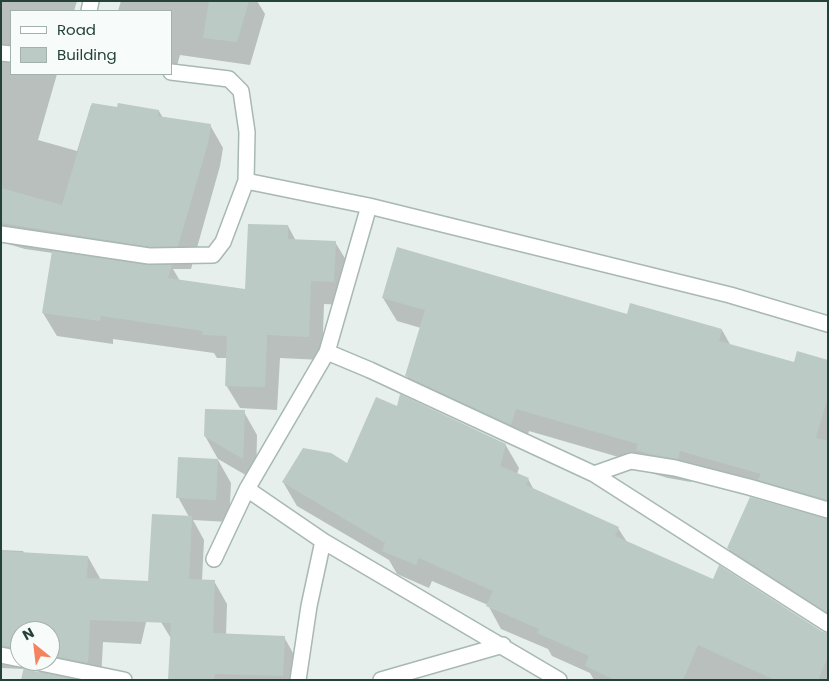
<!DOCTYPE html>
<style>
body{margin:0}
#map{position:relative;width:829px;height:681px;overflow:hidden;background:#e6efeb;font-family:Poppins,sans-serif}
canvas{display:block}
.frame{position:absolute;inset:0;border:2px solid #24423a;pointer-events:none}
.legend{position:absolute;left:10px;top:10px;width:162px;height:65px;box-sizing:border-box;background:#f7fbf9;border:1px solid #a3b1ad;margin:0;padding:6px 9px;list-style:none;font-size:15px;color:#24423a}
.legend li{display:flex;align-items:center;gap:10px;height:25px}
.legend b{width:25px;border:1px solid #a3b1ad}
.north{position:absolute;left:10px;top:621px;width:50px;height:50px;box-sizing:border-box;background:#f7fbf9;border:1px solid #a3b1ad;border-radius:50%;rotate:331deg;font-size:14px;font-weight:700;line-height:20px;text-align:center;color:#24423a}
.north::after{content:'';display:block;margin:auto;width:18px;height:22px;background:#f4845f;clip-path:polygon(50% 0,100% 100%,50% 72%,0 100%)}
</style>
<div id="map">
<canvas width="829" height="681"></canvas>
<div class="frame"></div>
<ul class="legend">
<li><b style="height:6px;background:#fff"></b>Road</li>
<li><b style="height:14px;background:#bbcac4"></b>Building</li>
</ul>
<div class="north">N</div>
</div>
<script>
const ctx = document.querySelector('canvas').getContext('2d');
ctx.lineJoin = 'round';
function fill(path, color) { ctx.fillStyle = color; ctx.fill(path, 'evenodd'); }
function strokePath(path, color, width, dash) { ctx.strokeStyle = color; ctx.lineWidth = width; ctx.lineCap = dash ? 'butt' : 'round'; ctx.setLineDash(dash || []); ctx.stroke(path); }
fill(new Path2D(`
 M1,1h76l-3,10h-63v63h46l-19,66 39,11 14,-46 27,4 41,2 4,7 47,7 13,23 -3,18 -29,103h-18l7,12 66,9 42,-64 8,15 39,1 14,23 -3,40 -22,-1 -2,56 -42,-2 -3,52 -37,-2 -14,-23 1,-27h-10l-3,-5 -101,-14v5l-56,-8 -14,-23 10,-60 -28,-4 -24,-7z
 M121,1h136l8,13 -15,51 -70,-10 -4,14 -5,-2v-56h-53z
 M383,298l245,17 94,15 9,16 64,17 33,-2v142l-135,-30 -2,9 -23,-4 -17,-5 -5,-8 -117,-34 -5,16 -104,-48 -13,-23 14,-48 -24,-7z
 M398,407l107,37 14,24 -2,6 11,5 6,11 84,38 9,14 196,91 5,1v46h-234l-4,-7 -38,-17 -4,-7 -47,-20 -13,-24 -56,-24 -3,7 -32,-14 -8,-14 -92,-54 -14,-24 65,-18z
 M244,412l13,23 -1,46 -38,-22 -13,-23z
 M218,460l13,23 -2,39 -36,-2 11,20 -2,40 12,1 13,23 -1,31 58,2 13,23v20h-125v-40l-11,-18 28,-105 -11,-20z
 M828,538v88l-86,-55 -14,-23z
 M1,550l22,1 2,3 63,3 13,23 36,2 13,23 -9,39 -38,-2 -2,38h-28l-26,-6 -4,1 3,5h-18l-4,-8 1,-3 -24,-1zM20,631h30v30h-30zM25,669l13,1 3,4 -16,-3z`), '#0003');
fill(new Path2D(`
 M209,1h40l-12,41 -34,-4z
 M92,103l25,4 1,-4 41,7 -1,6 53,8 -3,19 -30,103 -28,1 -149,-24v-35l61,17z
 M248,224l40,1v14l48,2 -2,41 -23,-1 -2,56 -42,-2 -2,52 -40,-1 2,-50 -25,-1 1,-4 -102,-15 -1,5 -58,-8 10,-62 96,14h24l-4,13 77,11z
 M397,247l230,67 3,-11 92,26 -3,12 75,21 3,-11 31,9v37l-12,41 12,3v59l-70,-20 3,-6 -81,-23 -2,8 -24,-4 -18,-5 2,-6 -122,-35 -5,16 -106,-49 20,-66 -43,-12z
 M400,394l106,50 -6,22 29,12 -3,7 93,42 -4,9 98,43 6,-14 104,67 5,1v24l-10,23h-43l-77,-35 -15,35h-68l-30,-14 4,-10 -52,-23 2,-4 -53,-23 7,-15 -74,-33 -3,7 -34,-14 3,-8 -103,-61 21,-34 28,5 16,10 29,-66 21,9z
 M205,409l40,1 -2,49 -39,-23z
 M178,457l40,2 -2,41 -40,-2z
 M750,497l78,22v94l-101,-65z
 M152,514l40,2 -3,63 26,1 -2,53 72,3 -2,40 -68,-2 -1,6h-46l3,-57 -81,-3 -2,43 -38,-8v-24h-30v16l-19,-1v-95l87,5 -1,22 61,3z
 M24,667l5,3 47,10h-55z`), '#bbcac4');
const minor = new Path2D(`
 M89,11l2,-10
 M1,53l10,1
 M171,72l58,7 12,12 6,41 -1,49
 M369,206l-42,146 43,18 224,104 234,150
 M1,234l148,22 64,-1 10,-13 23,-61 123,25 361,89 98,29
 M327,352l-80,137 76,52 236,139
 M594,474l37,-13 44,7 74,19 79,23
 M214,559l33,-70
 M1,655l19,4
 M31,661l93,19
 M298,680l11,-74 14,-65
 M381,680l122,-35`);
strokePath(minor, '#a8b8b2', 18);
strokePath(minor, '#fff', 15);
</script>
